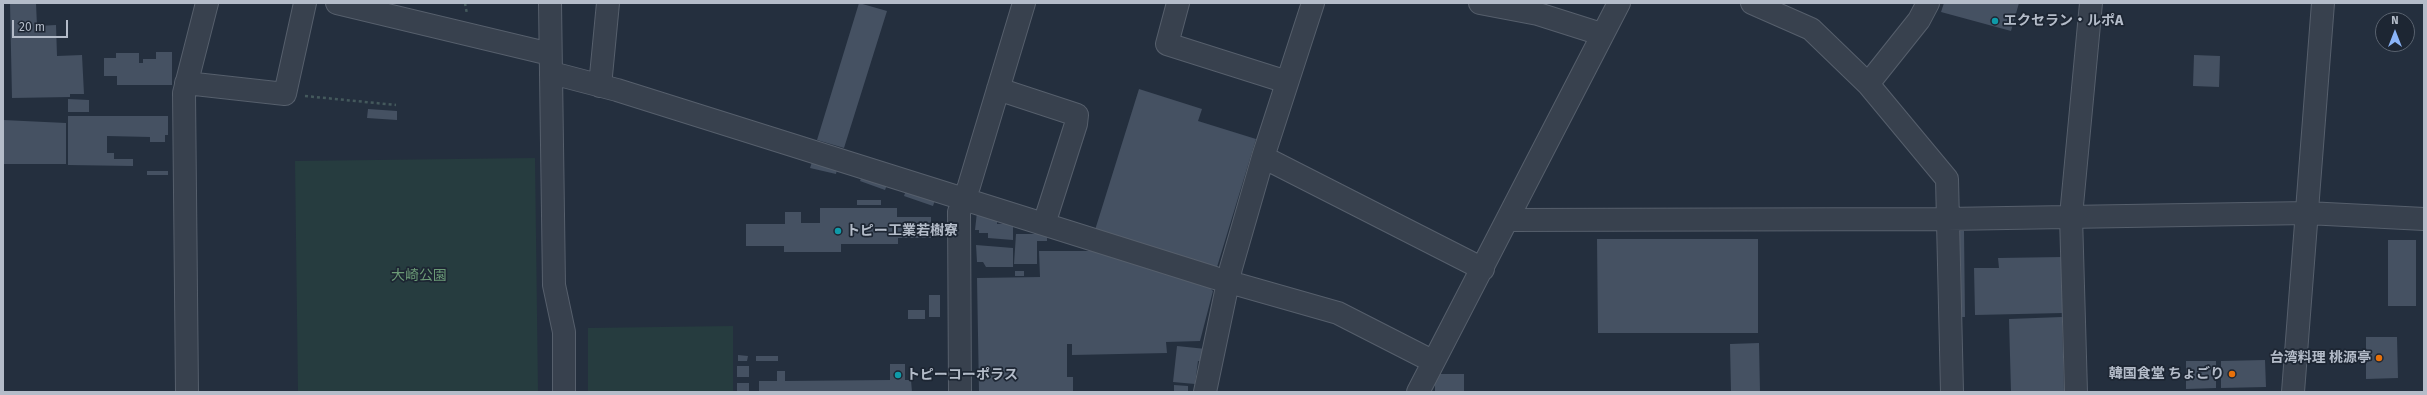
<!DOCTYPE html>
<meta charset="utf-8">
<style>
body{margin:0}
#map{position:relative;width:2427px;height:395px;overflow:hidden;background:#242f3e;font-family:"Fira Sans",sans-serif}
canvas{display:block}
.frame{position:absolute;inset:0;border:4px solid #b4bcc9;pointer-events:none}
.north{position:absolute;left:2375px;top:12px;width:40px;height:40px;box-sizing:border-box;background:#1d2633;border:1px solid #59626f;border-radius:50%;rotate:0deg;font-size:11px;font-weight:700;line-height:16px;text-align:center;color:#b4bcc9}
.north::after{content:'';display:block;margin:auto;width:14px;height:18px;background:#8ab4f8;clip-path:polygon(50% 0,100% 100%,50% 72%,0 100%)}
.scale{position:absolute;left:12px;top:20px;width:56px;height:18px;box-sizing:border-box;border:2px solid #b4bcc9;border-top:0;padding-left:5px;font-size:12px;line-height:14px;white-space:nowrap;color:#b4bcc9;-webkit-text-stroke:3px #1d2633;paint-order:stroke}
</style>
<div id="map">
<canvas width="2427" height="395"></canvas>
<div class="frame"></div>
<div class="north">N</div>
<div class="scale">20 m</div>
</div>
<script>
const ctx = document.querySelector('canvas').getContext('2d');
ctx.lineJoin = 'round';
function fill(path, color) { ctx.fillStyle = color; ctx.fill(path, 'evenodd'); }
function strokePath(path, color, width, dash) { ctx.strokeStyle = color; ctx.lineWidth = width; ctx.lineCap = dash ? 'butt' : 'round'; ctx.setLineDash(dash || []); ctx.stroke(path); }
function label(font, color, halo, rows, align = 'center') {
  ctx.font = font + ' "Fira Sans","Noto Sans JP",sans-serif'; ctx.lineWidth = 3.5; ctx.setLineDash([]); ctx.textBaseline = 'middle'; ctx.strokeStyle = halo; ctx.fillStyle = color; for (const [text, x, y, turn = 0] of rows) {
    ctx.save(); ctx.translate(x, y); ctx.rotate((+turn || 0) * Math.PI / 180); ctx.textAlign = isNaN(turn) ? turn : align; if (halo) ctx.strokeText(text, 0, 0); ctx.fillText(text, 0, 0); ctx.restore();
  }
}
fill(new Path2D(`
 M535,158l3,234h-240l-3,-231z
 M733,326v66h-145v-64z`), '#263c3f');
fill(new Path2D(`
 M10,3h26l1,23 19,-1 1,31 25,-1 2,39h-14v3l-58,1z
 M859,3l28,8 -43,137 -27,-8z
 M1944,3h75l-8,28 -70,-19z
 M156,52h16v33h-55v-9h-13v-18h12v-5h23v10h4v-4h13z
 M2194,55l26,1 -1,31 -26,-1z
 M1139,89l63,20 -4,12 58,18 -39,128 -122,-37z
 M68,99l21,1v12h-21z
 M368,109l29,2v9l-30,-2z
 M68,116h100v19h-3v7h-15v-5l-43,-1v17h7v6h19v7l-65,-1z
 M3,120l63,3v41h-63z
 M812,162l25,7 -1,5 -26,-6z
 M147,171h21v4h-21z
 M862,176l25,9 -2,5 -25,-9z
 M906,190l29,10 -2,6 -29,-10z
 M857,200h24v5h-24z
 M820,208h77v9h34v21h-33v6h-57v8h-57v-6h-38v-22h39v-12h16v11h19z
 M977,212l20,7v5l16,-1v17l-25,-2v-5h-9v-3h-4z
 M1957,231h7l1,86h-7z
 M1016,234h31v7h-10v23h-23z
 M1597,239h161v94h-160z
 M2388,240h28v66h-28z
 M976,245l37,3v19h-27l-3,-5h-6z
 M1039,251h56l115,37 3,3 -13,50 -34,1 1,11 -95,2v-11h-5v33h6v15h-94l-2,-114 63,-1z
 M2062,257l1,56 -88,2 -1,-47h25l-1,-10z
 M1015,271h9v5h-9z
 M929,295h11v22h-11z
 M908,310h17v9h-17z
 M2062,317l2,75h-53l-2,-73z
 M2366,337h31l1,41 -32,1z
 M1759,343l1,49h-29l-1,-48z
 M1177,346l29,3 -2,12h-6l-3,23 -22,-2z
 M738,355l10,1 -1,5h-9z
 M756,356h22v5h-22z
 M2265,360l1,27 -45,1v-27z
 M2186,361h30v27l-30,1z
 M890,364h15v16h6l1,12h-153v-11h18v-10h8v10l105,-1z
 M737,366h12v11h-12z
 M1435,374h29v17h-29z
 M737,383h12v9h-12z
 M1174,385l14,1v6h-14z`), '#455162');
const minor = new Path2D(`
 M337,3l213,51
 M550,3l4,282 10,47v60
 M1178,3l-11,41 120,38
 M1480,3l58,11 63,20
 M1752,3l59,26 57,55 79,95 5,213
 M552,73l65,17 598,188 123,35 94,48
 M186,83l99,11 20,-91
 M1868,84l51,-64 9,-17
 M600,86l8,-83
 M998,89l79,26 -1,9 -32,100
 M1263,157l220,112
 M1509,220l438,-1 360,-6 117,6
 M187,392l-3,-299 23,-90
 M960,392l-1,-180 10,-26 55,-183
 M1205,392l26,-124 32,-111 50,-154
 M1418,392l201,-389
 M2076,392l-5,-176 20,-213
 M2293,392l30,-389`);
strokePath(minor, '#565f6c', 24);
strokePath(new Path2D(`
 M465,3l2,11
 M305,96l91,9`), '#44595c', 2.5, [3, 3]);
strokePath(minor, '#38414e', 22);
for (const [x, y, r, color] of [
 [1995,21,4,"#0f9aa8"],
 [838,231,4,"#0f9aa8"],
 [2379,358,4,"#e8710a"],
 [2232,374,4,"#e8710a"],
 [898,375,4,"#0f9aa8"]
]) { const dot = new Path2D(); dot.arc(x, y, r, 0, 2 * Math.PI); ctx.fillStyle = color; ctx.fill(dot); strokePath(dot, '#1d2633', 1.5); }
label('bold 14px', '#b4bcc9', '#1d2633', [
 ["エクセラン・ルポA",2003,21],
 ["トピー工業若樹寮",846,231],
 ["台湾料理 桃源亭",2371,358,"right"],
 ["韓国食堂 ちょごり",2224,374,"right"],
 ["トピーコーポラス",906,375]
], 'left');
label('14px', '#6b9a76', '#1d2633', [
 ["大崎公園",419,276]
]);
</script>
